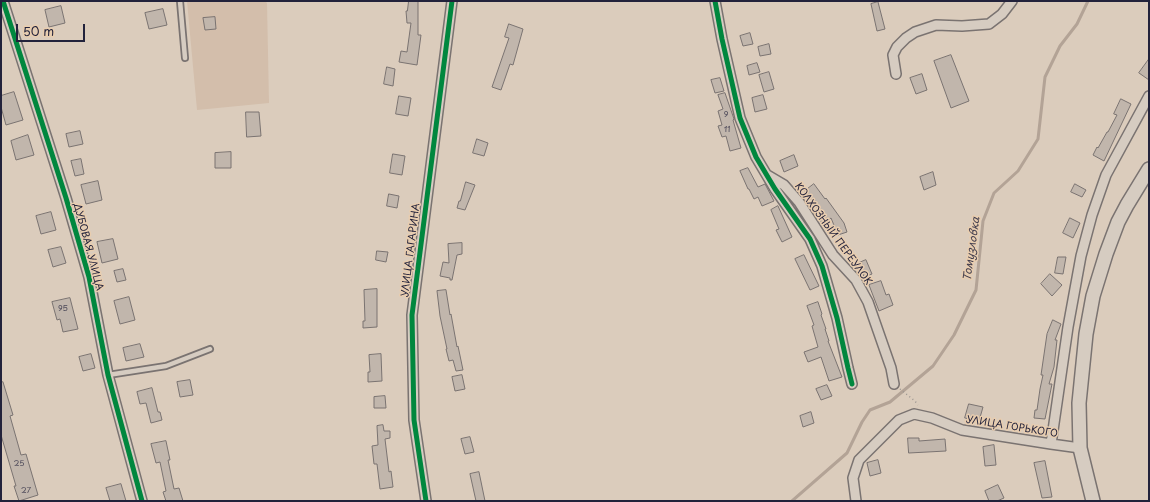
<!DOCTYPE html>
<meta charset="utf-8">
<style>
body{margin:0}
#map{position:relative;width:1150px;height:502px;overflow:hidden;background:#dbccbc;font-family:"Playpen Sans",sans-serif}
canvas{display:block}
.frame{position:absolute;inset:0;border:2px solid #22223b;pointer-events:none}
.scale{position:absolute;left:16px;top:24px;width:69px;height:18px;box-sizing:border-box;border:2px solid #22223b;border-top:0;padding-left:5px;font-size:12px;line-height:14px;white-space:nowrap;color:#22223b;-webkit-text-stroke:3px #e8cdaf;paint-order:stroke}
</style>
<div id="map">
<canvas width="1150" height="502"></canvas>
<div class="frame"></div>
<div class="scale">50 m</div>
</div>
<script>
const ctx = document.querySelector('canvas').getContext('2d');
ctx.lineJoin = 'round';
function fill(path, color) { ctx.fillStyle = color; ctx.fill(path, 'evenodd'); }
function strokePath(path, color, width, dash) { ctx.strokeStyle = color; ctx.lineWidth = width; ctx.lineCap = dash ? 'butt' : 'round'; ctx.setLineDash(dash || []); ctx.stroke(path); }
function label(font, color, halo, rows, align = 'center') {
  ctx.font = font + ' "Playpen Sans",sans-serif'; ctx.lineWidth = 3; ctx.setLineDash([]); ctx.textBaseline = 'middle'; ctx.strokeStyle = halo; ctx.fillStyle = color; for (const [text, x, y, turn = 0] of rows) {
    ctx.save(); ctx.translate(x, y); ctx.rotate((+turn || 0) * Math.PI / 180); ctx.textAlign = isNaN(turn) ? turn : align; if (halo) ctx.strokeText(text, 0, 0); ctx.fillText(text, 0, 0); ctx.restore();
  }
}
fill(new Path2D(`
 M187,1h78l2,2 2,100 -72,7z`), '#d3beab');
strokePath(new Path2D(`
 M792,501l55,-48 15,-31 8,-12 20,-8 43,-36 21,-31 22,-45 7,-69 11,-28 24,-22 20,-32 7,-62 15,-31 17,-22 11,-23`), '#b3a396', 3);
const building = new Path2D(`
 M409,1h9v34h3l-4,30 -18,-3 2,-11 6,1 4,-29h-4l-1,-12h1z
 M878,2l7,27 -8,2 -6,-27z
 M61,6l4,17 -16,4 -4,-17z
 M163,9l4,16 -18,4 -4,-16z
 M215,17l1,12 -11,1 -2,-12z
 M509,24l14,5 -10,36 -3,-1 -9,26 -9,-3 17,-49 -4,-1z
 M750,33l3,11 -10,2 -3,-10z
 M769,44l2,10 -11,2 -2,-9z
 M951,55l18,46 -18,7 -17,-47z
 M1149,59v21l-10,-7z
 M757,63l3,9 -11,3 -2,-9z
 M387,67l8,2 -2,17 -9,-2z
 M769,72l5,17 -10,3 -5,-17z
 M922,74l5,16 -11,4 -6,-16z
 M720,78l4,13 -9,2 -4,-13z
 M14,92l9,28 -17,5 -5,-18v-11z
 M725,93l9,26 -1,1 8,28 -11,3 -4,-15 -4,1 -4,-11 4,-1 -4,-14 5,-2 -5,-14z
 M763,95l4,14 -12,3 -3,-14z
 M399,96l12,2 -3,18 -12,-2z
 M1121,99l10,5 -27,57 -11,-6 4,-8 1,1 9,-16h1l9,-17 -3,-1z
 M246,112h13l2,24 -14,1z
 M80,131l3,13 -14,3 -3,-13z
 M28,135l6,20 -18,5 -5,-19z
 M477,139l11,4 -4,13 -11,-3z
 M231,152v16h-16v-15z
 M393,154l12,2 -3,19 -12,-2z
 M794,155l4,11 -14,6 -4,-11z
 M81,159l3,15 -9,2 -4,-15z
 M748,168l10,19 7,-3 9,17 -12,5 -4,-9 -4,2 -5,-10h-1l-8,-18z
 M933,172l3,13 -12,5 -4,-13z
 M98,181l4,19 -16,4 -5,-19z
 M466,182l9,3 -10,25 -8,-2 2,-7h1z
 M814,184l11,15 1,-1 18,25 3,9 -9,3 -7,-17 -8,6 -9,-12 4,-3 -13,-18z
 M1075,184l11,6 -4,7 -11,-5z
 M389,194l10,2 -2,12 -10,-2z
 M778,206l14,31 -10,5 -6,-12 3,-1 -8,-19z
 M51,212l5,18 -15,4 -5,-18z
 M1070,218l10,5 -7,15 -10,-5z
 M113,239l5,20 -16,4 -5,-21z
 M462,243v11l-5,1 -5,25h-2v-2l-10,-2 3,-14 6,1 -1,-19z
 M61,247l5,16 -13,4 -5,-17z
 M377,251l11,1 -2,10 -10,-2z
 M804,255l15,31 -9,4 -15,-31z
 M1058,257h8l-3,17 -8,-1z
 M866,260l6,14 -8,3 -5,-14z
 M123,269l3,11 -9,2 -3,-11z
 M1050,274l12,11 -10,11 -11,-12z
 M881,281l5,14 3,-1 4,11 -14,6 -10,-26z
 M377,289v38l-14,1v-7h2l-1,-31z
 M446,290l4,25 1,-1 6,33 1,-1 5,24 -7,1 -3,-11 -4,1 -3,-12h1l-7,-33 -3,-25z
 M129,297l6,23 -15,4 -6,-23z
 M70,298l8,31 -15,3 -3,-13 -3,1 -5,-18z
 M818,302l4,12 -1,1 5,14h-1l4,12h-1l14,36 -13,4 -8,-24 -13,5 -4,-10 14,-5 -6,-21 2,-1 -7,-19z
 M1053,320l8,4 -6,16h2l-3,27 -5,17h3l-7,35 -11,-1 1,-8h2l3,-21 3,-14h-2l6,-41z
 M140,344l4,13 -18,4 -3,-13z
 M91,354l4,14 -12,3 -4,-14z
 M381,354l1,27 -14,1v-10h2l-1,-17z
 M462,375l3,14 -10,2 -3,-14z
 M190,380l3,15 -13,2 -3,-15z
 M3,382l10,33 -3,1 11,39 5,-1 12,41 -19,6 -5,-15h2l-15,-51v-52z
 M827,385l5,11 -11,4 -5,-11z
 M152,388l6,24h2l2,8 -11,3 -5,-20 -6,1 -3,-12z
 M385,396l1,12h-12v-11z
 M969,404l14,3 -4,14 -14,-3z
 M811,412l3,11 -11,4 -3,-11z
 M383,425l1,6h6v7l-5,1 4,33 2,-1 2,16 -13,2 -3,-25h-3l-2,-18 6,-1 -1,-19z
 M470,437l4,15 -9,2 -4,-15z
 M908,438h11v3l26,-2 1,12 -37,2z
 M166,441l4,19h-2l6,29 5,-1 4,13h-17l-3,-9 3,-1 -6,-29 -4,1 -5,-19z
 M994,445l2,20 -11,1 -2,-19z
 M878,460l3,13 -11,3 -3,-13z
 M1045,461l7,36 -10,1 -8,-35z
 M479,472l6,29h-9l-6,-27z
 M121,484l5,17h-16l-4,-13z
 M998,485l6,13 -7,3h-8l-4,-10z`);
fill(building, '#c1b6ac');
strokePath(building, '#7a7371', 1);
const service = new Path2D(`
 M180,1l5,57
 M108,375l58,-9 44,-17`);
const minor = new Path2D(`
 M3,1l63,197 23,79 19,98 34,126
 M715,1l7,38 18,79 16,39 19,32 35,50 12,27 15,52 11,50 4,16
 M896,74l-3,-19 4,-8 9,-9 9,-6 21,-7 26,1 27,-2 13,-10 10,-13
 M767,175l17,10 15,17 34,53 23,25 12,22 23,66 3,16
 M1051,444l17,-117 13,-71 11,-41 14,-40 43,-79
 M426,501l-12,-81 -2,-105 40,-314
 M856,501l-3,-23 6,-18 40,-40 15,-6 18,4 30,12 89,14 29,4`);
const secondary = new Path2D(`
 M1093,501l-13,-53 -1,-45 7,-69 7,-38 13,-42 12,-32 9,-17 22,-36`);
strokePath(service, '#7a7371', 8);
strokePath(minor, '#7a7371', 12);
strokePath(secondary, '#7a7371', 16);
strokePath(new Path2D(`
 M900,389l15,12 3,4`), '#9c9691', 1.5, [1, 3]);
strokePath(service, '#d6ccc1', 4.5);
strokePath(minor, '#d6ccc1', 9);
strokePath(secondary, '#d6ccc1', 13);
strokePath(new Path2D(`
 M3,1l63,197 23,79 19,98 34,126
 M715,1l7,38 18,79 16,39 19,32 35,50 12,27 15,52 11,50 4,16
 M426,501l-12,-81 -2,-105 40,-314`), '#00873e', 5);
label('8px', '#4a4757', null, [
 ["9",726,115],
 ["11",727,130],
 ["95",63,309],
 ["25",19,464],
 ["27",26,491]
]);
label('10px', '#22223b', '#e8cdaf', [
 ["КОЛХОЗНЫЙ ПЕРЕУЛОК",833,234,54],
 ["ДУБОВАЯ УЛИЦА",88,247,75],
 ["УЛИЦА ГАГАРИНА",411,250,-83],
 ["УЛИЦА ГОРЬКОГО",1012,427,9]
]);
label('italic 11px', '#423e4e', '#e8cdaf', [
 ["Томузловка",972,249,-82]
]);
</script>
